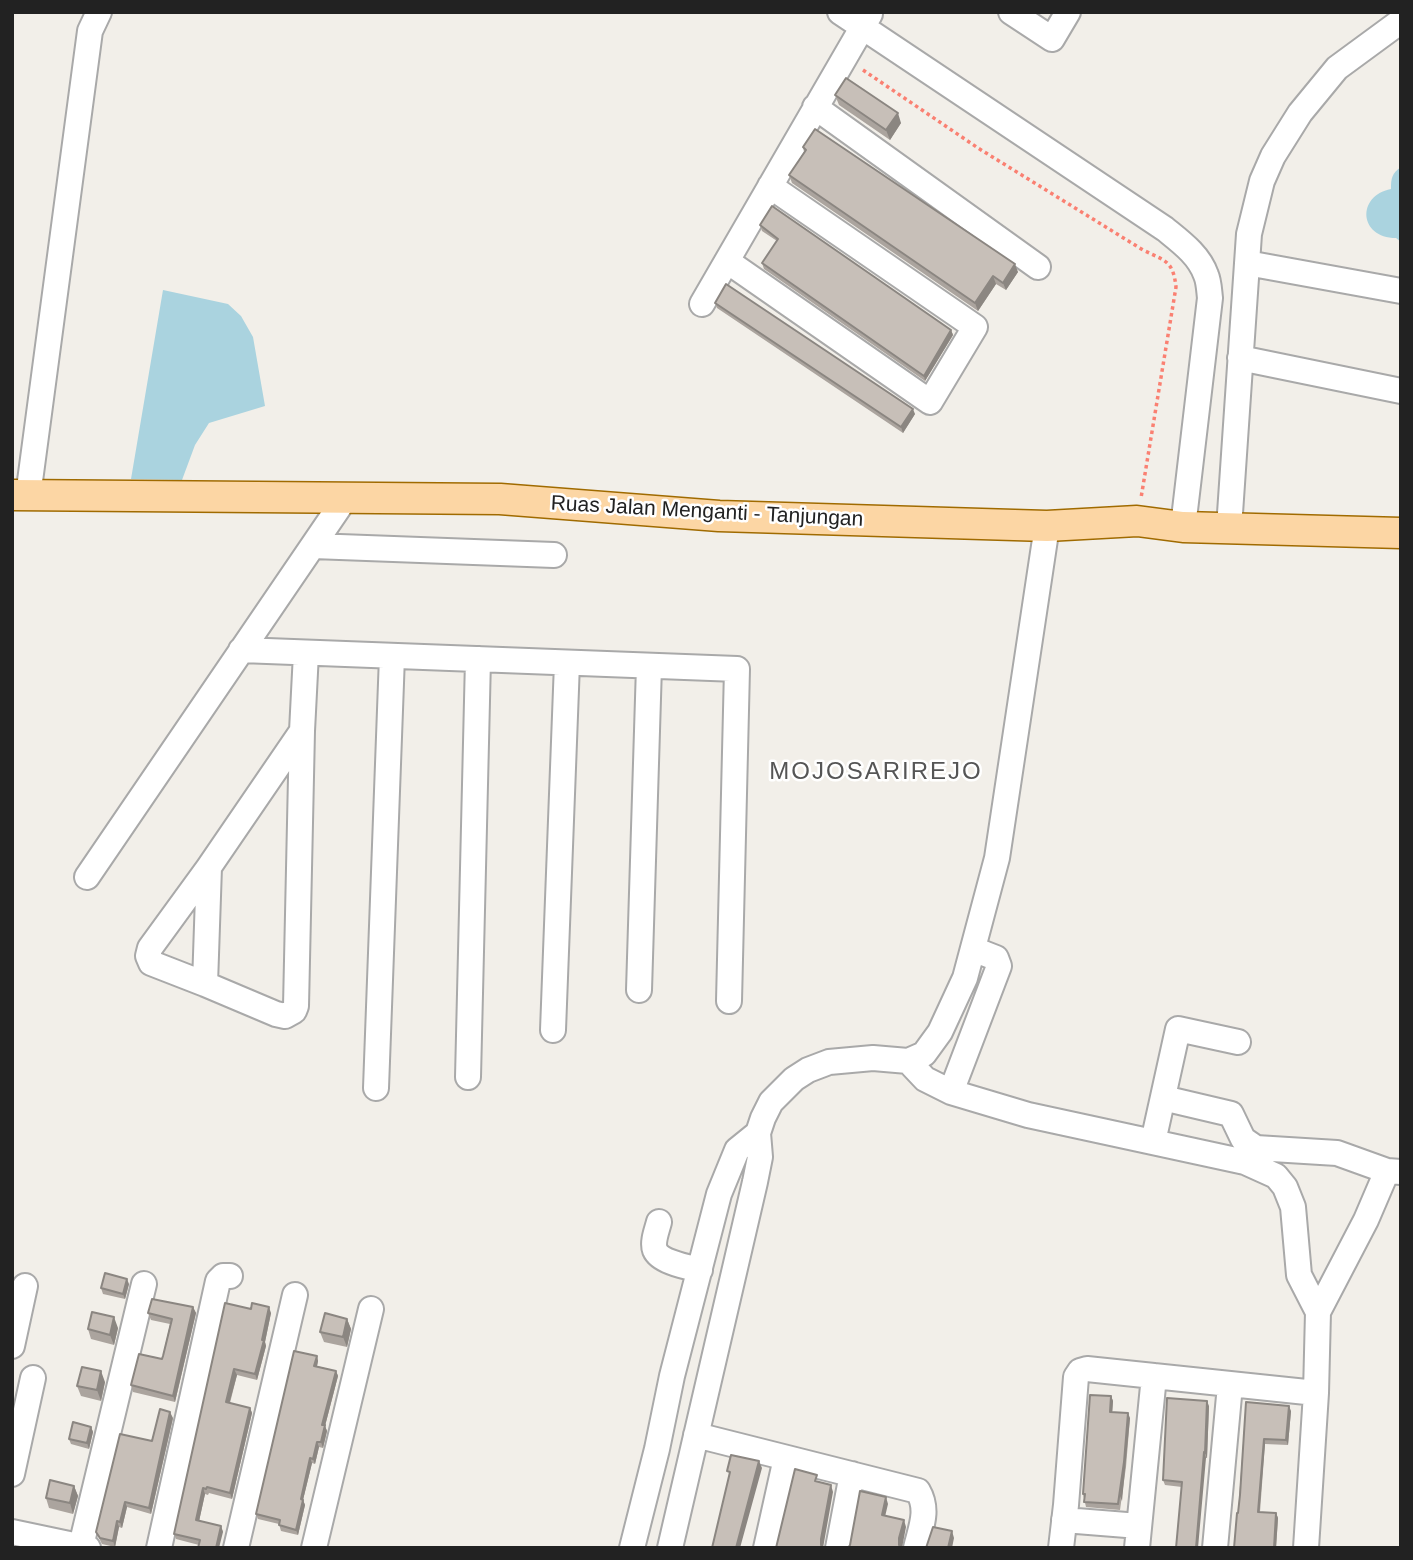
<!DOCTYPE html>
<style>
body{margin:0}
#map{position:relative;width:1413px;height:1560px;overflow:hidden;background:#f2efe9;font-family:Arial,sans-serif}
canvas{display:block}
.frame{position:absolute;inset:0;border:14px solid #222;pointer-events:none}
</style>
<div id="map">
<canvas width="1413" height="1560"></canvas>
<div class="frame"></div>
</div>
<script>
const ctx = document.querySelector('canvas').getContext('2d');
ctx.lineJoin = 'round';
function fill(path, color) { ctx.fillStyle = color; ctx.fill(path, 'evenodd'); }
function strokePath(path, color, width, dash) { ctx.strokeStyle = color; ctx.lineWidth = width; ctx.lineCap = dash ? 'butt' : 'round'; ctx.setLineDash(dash || []); ctx.stroke(path); }
function label(font, color, halo, rows, align = 'center') {
  ctx.font = font + ' Arial,sans-serif'; ctx.lineWidth = 5; ctx.setLineDash([]); ctx.textBaseline = 'middle'; ctx.strokeStyle = halo; ctx.fillStyle = color; for (const [text, x, y, turn = 0] of rows) {
    ctx.save(); ctx.translate(x, y); ctx.rotate((+turn || 0) * Math.PI / 180); ctx.textAlign = isNaN(turn) ? turn : align; if (halo) ctx.strokeText(text, 0, 0); ctx.fillText(text, 0, 0); ctx.restore();
  }
}
fill(new Path2D(`
 M1401,167v75l-5,-4c-37,0 -40,-42 -5,-49 0,-11 1,-16 10,-22z
 M163,290l65,14 13,12 12,21 12,69 -56,17 -14,22 -13,35 -51,-1z`), '#aad3df');
const minor = new Path2D(`
 M840,12l325,217c16,13 34,26 41,46 3,7 3,15 4,23l-27,229
 M1011,12l41,27 16,-27
 M815,107l223,160
 M727,261l203,141 45,-75 -205,-141
 M1247,263l154,28
 M702,304l168,-290
 M1240,358l161,33
 M28,496l62,-465 9,-19
 M1229,528l20,-294 13,-53 11,-25 27,-43 37,-45 64,-47
 M313,546l241,9
 M241,650l496,19 -8,332
 M302,731l-93,136 -59,81 -2,8 3,7 54,21 71,30 9,2 9,-5 2,-5 6,-275 4,-78
 M87,877l259,-380
 M205,984l4,-117
 M639,990l10,-324
 M553,1030l14,-367
 M908,1061l17,18 26,13 77,23 217,47 31,14 9,11 8,20 6,68 19,37 -2,81 -10,155
 M468,1077l10,-418
 M376,1088l16,-432
 M951,1092l48,-126 -3,-8 -23,-9
 M1163,1098l68,16 12,25 13,9 81,5 50,18
 M1153,1142l25,-113 60,13
 M659,1222c-2,8 -7,20 -4,28 5,12 33,17 45,20
 M1318,1312l48,-92 21,-49 14,1
 M12,1346l13,-60
 M696,1435l222,56c11,19 3,36 -2,57
 M12,1474l21,-96
 M1064,1520l75,6
 M12,1532l76,16
 M81,1546l63,-262
 M159,1548l59,-267 5,-5h7
 M236,1548l59,-253
 M314,1548l57,-239
 M632,1548l25,-99 15,-73 47,-182 18,-44 21,-17
 M670,1548l85,-366 5,-25 -2,-24 5,-15 8,-16 23,-23 14,-9 21,-8 44,-4 35,3 16,-7 16,-22 25,-54 32,-120 50,-332
 M766,1548l20,-90
 M838,1548l14,-74
 M1061,1548l5,-43 10,-128 4,-6 7,-2 229,24
 M1137,1548l17,-172
 M1215,1548l15,-163`);
const major = new Path2D(`
 M12,495l488,4 219,17 328,10 90,-5 46,6 218,6`);
strokePath(minor, '#a9a9a9', 28);
strokePath(major, '#a06b00', 33);
strokePath(new Path2D(`
 M863,70l115,78 165,102c22,11 30,10 33,37l-35,211`), '#fa8072', 3.5, [3.5, 3.5]);
strokePath(minor, '#fff', 24);
strokePath(major, '#fcd6a4', 30);
fill(new Path2D(`
 M835,95l66,28 -11,17 -51,-35z
 M803,147l215,125 -12,18 -10,-6 -18,27 -186,-128 -3,-8 15,-23z
 M760,225l191,105 2,5 -28,46 -161,-112 -2,-6 15,-22 -15,-10z
 M715,303l200,111 -12,19 -186,-125z
 M129,1284l-4,15 -22,-5 -2,-6z
 M193,1307l3,6 -21,89 -42,-10 -2,-7 31,-26 8,-35 -19,-4 -3,-7z
 M251,1309l20,4 -6,29 1,4 -9,34 -20,-5 -7,28 20,5 2,5 -20,86 -23,-6 -1,2 -3,-1 -6,27 22,5 2,6 -24,13 -23,-6 -2,-5z
 M347,1319l4,10 -4,18 -23,-5 -4,-10z
 M118,1328l-4,17 -23,-6 -3,-10z
 M317,1356l1,5 -1,5 19,5 2,5 -13,50 2,5 -4,17 -4,-1 -4,17 -3,-1 -9,37 2,5 -7,30 -17,-4 -2,-7 -21,-5 -2,-5z
 M105,1382l-4,19 -20,-5 -4,-10z
 M1111,1396l2,5 -1,11 18,6 -4,49 -6,43 -34,-3 -3,-13z
 M1246,1402l45,9 -3,34 -23,-1 -5,68 16,1 2,5 -2,30h-42l4,-35z
 M1209,1406l-2,52h-1l-24,29 -17,-2 -2,-5z
 M173,1418l-22,96 -24,-7 -5,21 -3,-1 -4,20 -13,-3 -6,-12 56,-91z
 M91,1427l2,5 -4,17 -18,-5 -2,-5z
 M74,1486l4,10 -5,18 -24,-6 -3,-10z`), '#aba49e');
fill(new Path2D(`
 M898,113l3,10 -11,17 -4,-10z
 M1015,264l3,8 -12,18 -3,-7z
 M993,276l3,8 -18,27 -3,-8z
 M951,330l2,5 -28,46 -1,-5z
 M913,409l2,5 -12,19 -2,-6z
 M127,1279l2,5 -4,15 -2,-5z
 M193,1307l3,6 -21,89 -2,-6z
 M269,1307l2,6 -6,29 1,4 -9,34 -2,-6z
 M114,1317l4,11 -4,17 -4,-10z
 M347,1319l4,10 -4,18 -4,-10z
 M317,1356l1,5 -2,10 -2,-5z
 M234,1369l3,6 -9,33 -2,-6z
 M101,1371l4,11 -4,19 -4,-11z
 M336,1371l2,5 -13,50 2,5 -4,17 -2,-6 1,-17z
 M1111,1396l2,5 -1,16 -2,-5z
 M1207,1401l2,5 -2,52 -2,-5z
 M1289,1406l2,5 -3,34 -2,-5z
 M250,1408l2,5 -20,86 -2,-6z
 M170,1412l3,6 -22,96 -2,-6z
 M1128,1413l2,5 -8,83 -2,-5z
 M91,1427l2,5 -4,17 -2,-6z
 M1264,1439l1,5 -6,73 -1,-5z
 M317,1442l2,5 -4,17 -2,-5z
 M1204,1452l2,6 -8,90h-2z
 M310,1458l2,5 -9,37 2,5 -7,30 -2,-5 5,-31z
 M759,1461l3,7 -22,80h-4z
 M831,1485l2,7 -10,56h-1l-1,-9z
 M74,1486l4,10 -5,18 -3,-11z
 M203,1488l2,6 -7,32 -2,-6z
 M886,1497l2,7 -4,17 -2,-6z
 M125,1502l2,5 -5,21 -2,-6z
 M1276,1513l2,5 -2,30h-2z
 M904,1520l2,7 -4,21h-2l-1,-10z
 M117,1521l2,6 -4,20 -2,-6z
 M221,1526l2,6 -4,16h-3z
 M952,1531l2,7 -2,10h-4z`), '#8b8681');
const building = new Path2D(`
 M846,78l52,35 -12,17 -51,-35z
 M815,129l200,135 -12,19 -10,-7 -18,27 -186,-128 17,-25 -3,-3z
 M772,206l179,124 -27,46 -162,-113 16,-24 -18,-14z
 M726,284l187,125 -12,18 -186,-124z
 M105,1273l22,6 -4,15 -22,-6z
 M152,1299l41,8 -20,89 -42,-11 8,-31 23,5 1,-3 9,-37 -24,-6z
 M225,1303l26,6 1,-6 17,4 -7,33h2l-9,34 -21,-5 -8,33 24,6 -20,85 -23,-6 -1,2 -3,-1 -7,32 25,6 -5,22h-18l2,-8 -26,-6z
 M92,1312l22,5 -4,18 -22,-6z
 M325,1313l22,6 -4,18 -23,-5z
 M294,1351l23,5 -3,10 22,5 -14,54h3l-4,17h-4l-4,17 -3,-1 -9,41 2,1 -7,30 -17,-5 1,-5 -24,-6z
 M82,1367l19,4 -4,19 -20,-4z
 M1090,1395l21,1 -1,16 18,1 -4,49 -6,42 -34,-2 1,-8h-2z
 M1167,1398l40,3 -2,52 -1,-1 -8,96h-20l6,-66 -19,-2z
 M1246,1402l43,4 -3,34 -22,-1 -6,73 18,1 -2,35h-40l3,-35h1l2,-18z
 M160,1409l10,3 -21,96 -24,-6 -5,20 -3,-1 -4,20 -13,-3 -4,-6 24,-98 32,7z
 M73,1422l18,5 -4,16 -18,-4z
 M731,1455l28,6 -23,87h-24l18,-76 -3,-1z
 M795,1469l22,6 -2,6 16,4 -10,54v6l2,3h-47z
 M50,1480l24,6 -4,17 -24,-5z
 M860,1491l26,6 -4,18 22,5 -5,18v7l2,3h-53l2,-3z
 M933,1527l19,4 -4,17h-22z`);
fill(building, '#c7bfb8');
strokePath(building, '#8b8681', 2);
label('21px', '#222', '#fff', [
 ["Ruas Jalan Menganti - Tanjungan",707,512,3]
]);
ctx.letterSpacing = '2px';
label('24px', '#555', '#fff', [
 ["MOJOSARIREJO",876,772]
]);
ctx.letterSpacing = '0px';
</script>
